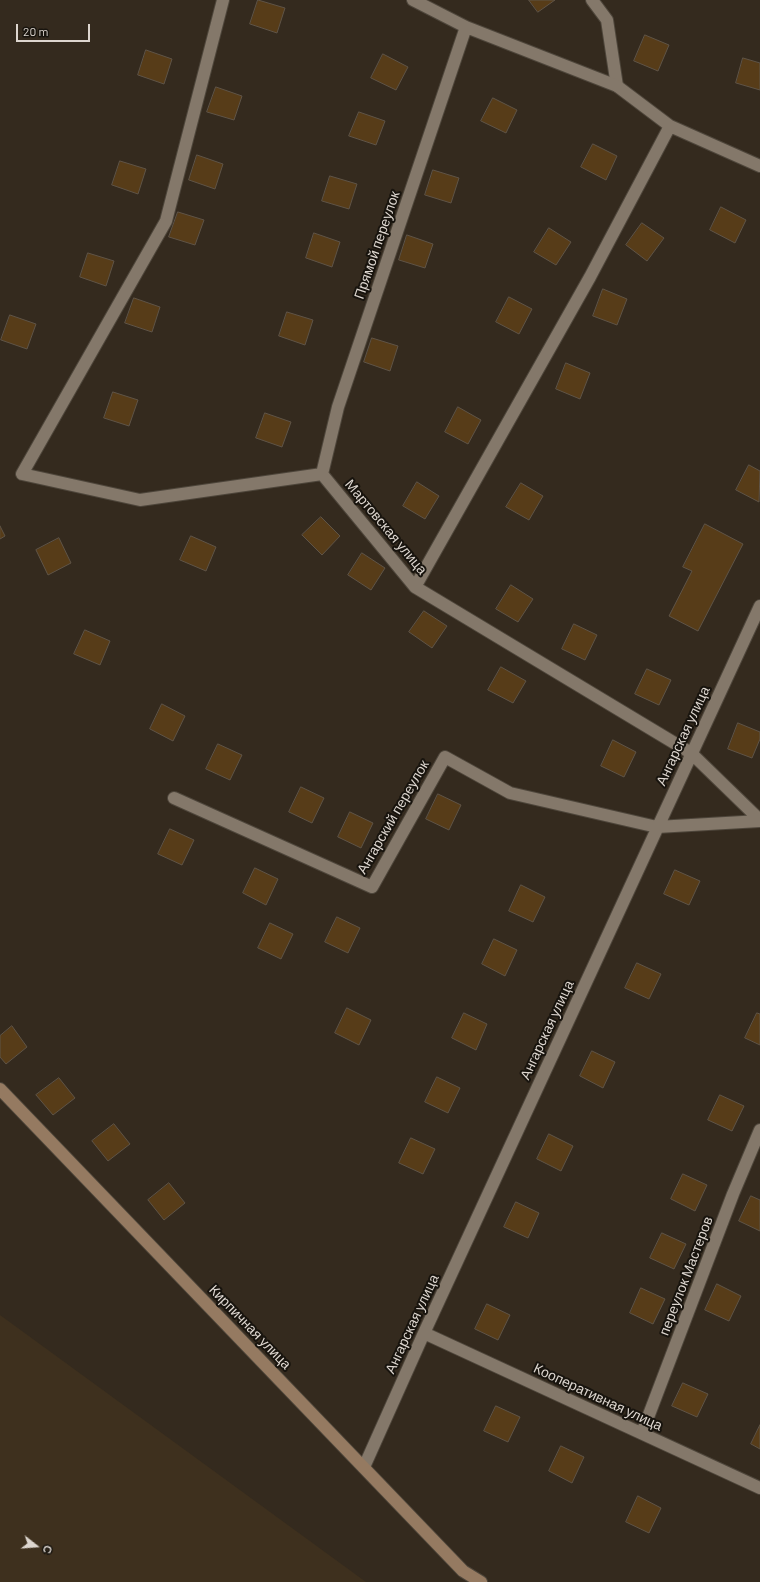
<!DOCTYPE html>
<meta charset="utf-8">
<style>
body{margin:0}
#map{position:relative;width:760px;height:1582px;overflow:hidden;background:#342a1e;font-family:Barlow,sans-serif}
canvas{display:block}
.north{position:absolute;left:16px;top:1526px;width:40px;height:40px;-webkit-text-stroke:3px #18140e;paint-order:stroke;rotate:107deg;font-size:11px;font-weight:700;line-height:16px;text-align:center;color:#ddd6cf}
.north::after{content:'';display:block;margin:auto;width:14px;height:18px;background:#ddd6cf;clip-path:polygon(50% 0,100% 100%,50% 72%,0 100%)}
.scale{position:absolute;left:16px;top:24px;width:74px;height:18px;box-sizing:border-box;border:2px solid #ddd6cf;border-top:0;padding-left:5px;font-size:12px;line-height:14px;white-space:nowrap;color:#ddd6cf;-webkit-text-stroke:3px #18140e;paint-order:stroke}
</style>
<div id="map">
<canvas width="760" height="1582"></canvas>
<div class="north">С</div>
<div class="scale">20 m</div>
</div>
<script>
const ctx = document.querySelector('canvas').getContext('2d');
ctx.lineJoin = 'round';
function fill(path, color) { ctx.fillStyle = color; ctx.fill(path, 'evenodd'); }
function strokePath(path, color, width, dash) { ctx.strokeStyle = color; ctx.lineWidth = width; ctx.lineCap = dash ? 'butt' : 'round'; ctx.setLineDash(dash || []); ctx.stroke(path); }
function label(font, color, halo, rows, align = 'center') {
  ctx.font = font + ' Barlow,sans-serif'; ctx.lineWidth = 4; ctx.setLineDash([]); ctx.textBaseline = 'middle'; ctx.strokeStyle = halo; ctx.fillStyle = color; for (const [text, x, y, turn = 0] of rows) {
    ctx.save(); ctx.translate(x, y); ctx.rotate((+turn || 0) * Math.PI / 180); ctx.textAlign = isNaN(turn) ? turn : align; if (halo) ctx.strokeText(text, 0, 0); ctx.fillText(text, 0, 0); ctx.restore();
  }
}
fill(new Path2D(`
 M0,1315l366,267h-366z`), '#3e301e');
const building = new Path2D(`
 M258,0l27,8 -8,25 -27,-9z
 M529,0h26l-17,12z
 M645,35l24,10 -11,26 -24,-10z
 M146,50l26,9 -8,25 -26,-9z
 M383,54l25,13 -12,23 -25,-12z
 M743,58l17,5v27l-24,-7z
 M216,87l26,9 -8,24 -27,-8z
 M493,98l24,12 -11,23 -25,-12z
 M359,112l26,9 -9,24 -27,-9z
 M593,144l24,12 -11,24 -25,-13z
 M197,155l26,9 -8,25 -26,-9z
 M120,161l26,8 -8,25 -26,-9z
 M433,170l26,8 -8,25 -26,-8z
 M330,176l27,8 -8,25 -27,-8z
 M721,207l25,13 -11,23 -25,-13z
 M178,212l26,8 -9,25 -26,-8z
 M642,223l22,15 -17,23 -21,-16z
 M549,228l22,14 -15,23 -22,-13z
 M314,233l26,9 -8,25 -26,-9z
 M407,235l26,9 -8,24 -26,-8z
 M88,253l26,8 -8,25 -26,-9z
 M603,289l24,10 -10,26 -24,-9z
 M509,297l23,12 -13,25 -23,-12z
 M134,298l26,9 -8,25 -27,-9z
 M287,312l26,8 -8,25 -26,-9z
 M10,315l26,9 -9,25 -26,-9z
 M372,338l26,8 -8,25 -26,-9z
 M566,363l24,10 -10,26 -24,-10z
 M113,392l25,8 -9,26 -25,-8z
 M458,407l23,13 -13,24 -23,-12z
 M265,413l26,9 -9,25 -26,-9z
 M749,465l11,6 -1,31 -23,-12z
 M417,482l22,14 -14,23 -22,-13z
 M521,483l22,13 -14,24 -23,-13z
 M321,517l19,19 -18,19 -20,-20z
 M705,524l38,20 -45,87 -29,-15 23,-45 -9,-4z
 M0,526l5,10 -5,3z
 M191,536l25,11 -10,24 -26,-11z
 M59,538l12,25 -23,12 -12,-25z
 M362,553l23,15 -14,22 -23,-15z
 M511,585l22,14 -15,23 -22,-13z
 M424,611l23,15 -15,22 -23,-16z
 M574,624l23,11 -12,25 -23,-11z
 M85,630l25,11 -10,24 -26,-11z
 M501,667l25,14 -13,22 -25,-13z
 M647,669l24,11 -12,25 -24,-11z
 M162,704l23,12 -12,25 -23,-12z
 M738,723l22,9v7l-8,19 -24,-9z
 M613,740l23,12 -12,25 -23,-11z
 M218,744l24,11 -12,25 -24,-11z
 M301,787l23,11 -12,25 -23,-11z
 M438,794l23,11 -12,25 -23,-11z
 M350,812l23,11 -12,25 -23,-11z
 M170,829l24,11 -12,25 -24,-11z
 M255,868l23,11 -12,26 -23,-12z
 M675,870l25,11 -11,24 -25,-11z
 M521,885l24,12 -12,25 -24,-11z
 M337,917l23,11 -12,25 -23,-11z
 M270,923l23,11 -12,25 -23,-11z
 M494,939l23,11 -12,26 -23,-12z
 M637,963l24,11 -12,25 -24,-11z
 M347,1008l24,12 -12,25 -24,-12z
 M464,1013l23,11 -11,26 -24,-12z
 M757,1013l3,1v31l-15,-7z
 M12,1026l15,21 -21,17 -6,-7v-21z
 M592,1051l23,11 -12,26 -23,-12z
 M437,1077l23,11 -12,25 -23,-11z
 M59,1078l16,20 -22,17 -17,-20z
 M720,1095l24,11 -12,25 -24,-11z
 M114,1124l16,20 -22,17 -16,-20z
 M549,1134l24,12 -12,25 -24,-12z
 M411,1138l24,11 -12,25 -24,-11z
 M683,1174l24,11 -12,26 -24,-12z
 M169,1183l16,20 -21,17 -16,-20z
 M751,1196l9,4v31l-21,-10z
 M516,1202l23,11 -11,25 -24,-11z
 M662,1233l24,11 -12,25 -24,-11z
 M717,1284l24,12 -12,25 -24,-11z
 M641,1288l24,11 -12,25 -23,-11z
 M487,1304l23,11 -12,25 -23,-11z
 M683,1383l25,11 -11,23 -25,-11z
 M496,1406l24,11 -12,25 -24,-11z
 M760,1425v24l-9,-5z
 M561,1446l23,11 -12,26 -23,-12z
 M638,1496l23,12 -12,25 -23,-11z`);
fill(building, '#573c18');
strokePath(building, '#5f5447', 1);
const lane = new Path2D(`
 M592,0l15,20 10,66`);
const street = new Path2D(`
 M223,0l-57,221 -144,253 118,26 182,-26 93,113 276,166 69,67
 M413,0l53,27 151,59 53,40 90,40
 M322,474l16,-67 128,-380
 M415,587l175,-310 80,-151
 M174,798l198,89 73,-130 65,36 147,34 103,-6
 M424,1333l336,155
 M642,1433l91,-239 27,-64
 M364,1467l60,-134 336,-727`);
const secondary = new Path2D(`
 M0,1089l463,482 18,11`);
strokePath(lane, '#4e463b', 14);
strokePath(street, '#4e463b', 14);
strokePath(secondary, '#4e463b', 14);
strokePath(lane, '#84786a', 12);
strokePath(street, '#84786a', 12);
strokePath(secondary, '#957a61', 12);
label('14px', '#ddd6cf', '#18140e', [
 ["Прямой переулок",377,245,-71],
 ["Мартовская улица",386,527,50],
 ["Ангарская улица",683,736,-65],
 ["Ангарский переулок",393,817,-60],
 ["Ангарская улица",547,1030,-65],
 ["переулок Мастеров",686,1276,-69],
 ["Ангарская улица",412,1324,-65],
 ["Кирпичная улица",250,1327,46],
 ["Кооперативная улица",598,1397,25]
]);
</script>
